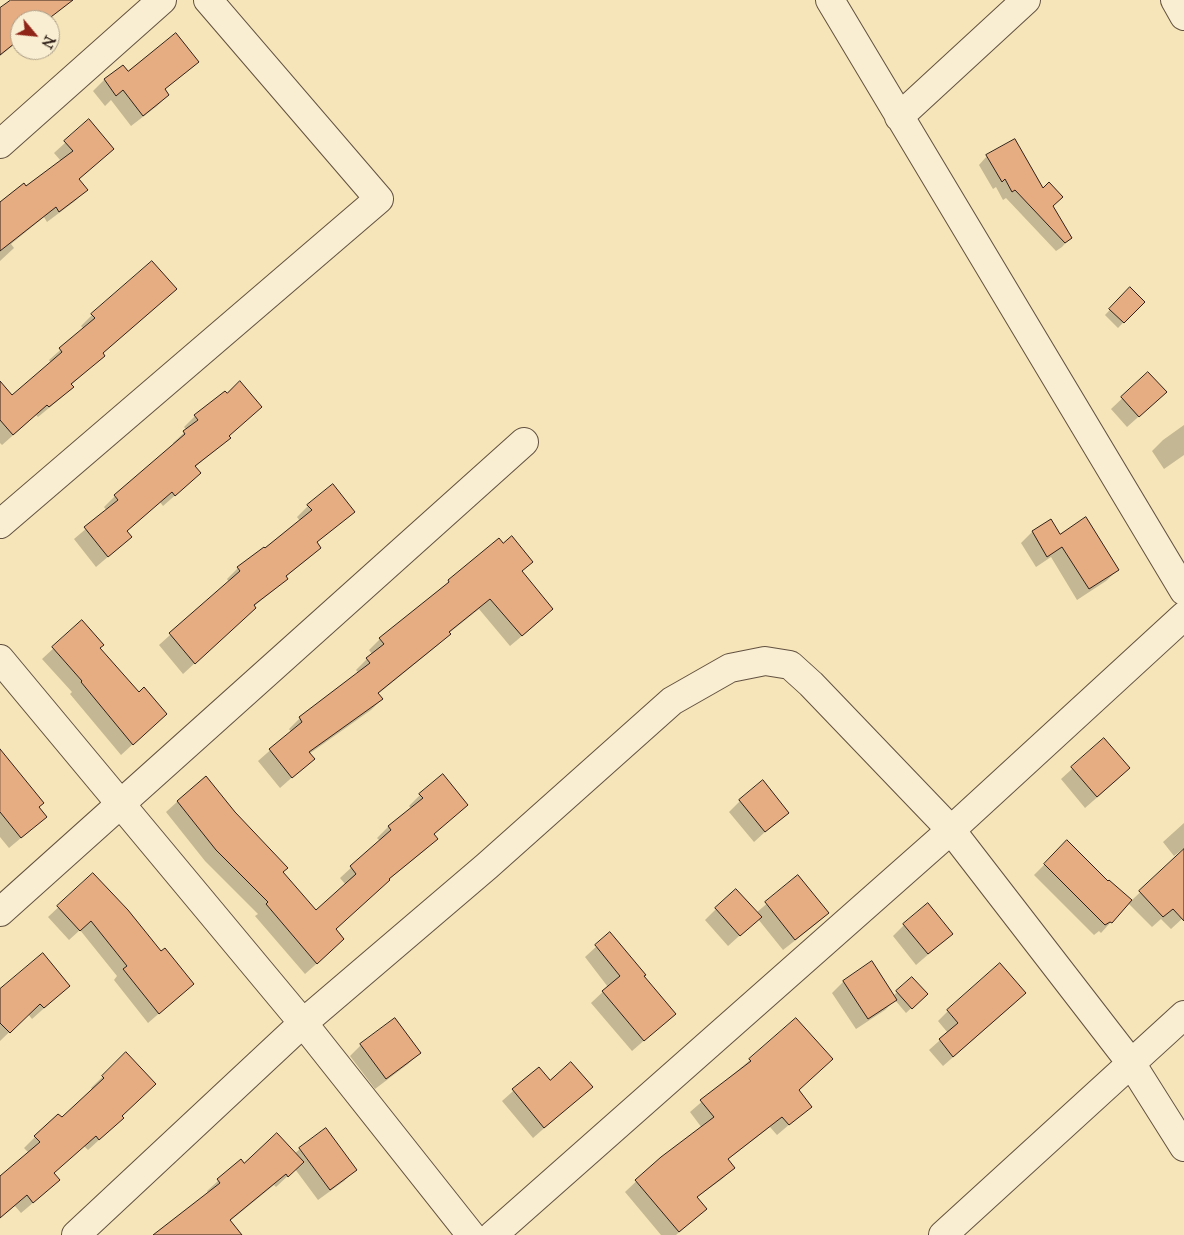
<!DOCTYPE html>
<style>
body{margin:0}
#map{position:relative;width:1184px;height:1235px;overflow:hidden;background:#f6e5b8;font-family:"IM FELL Great Primer",serif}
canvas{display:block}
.north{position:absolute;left:10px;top:10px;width:50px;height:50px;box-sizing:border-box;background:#f9eed1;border:1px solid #a99c87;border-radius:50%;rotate:118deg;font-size:14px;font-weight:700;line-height:20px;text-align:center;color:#302019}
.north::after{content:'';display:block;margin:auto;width:18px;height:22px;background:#8f2418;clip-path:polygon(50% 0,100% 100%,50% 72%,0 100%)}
</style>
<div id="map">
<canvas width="1184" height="1235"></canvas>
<div class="north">N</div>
</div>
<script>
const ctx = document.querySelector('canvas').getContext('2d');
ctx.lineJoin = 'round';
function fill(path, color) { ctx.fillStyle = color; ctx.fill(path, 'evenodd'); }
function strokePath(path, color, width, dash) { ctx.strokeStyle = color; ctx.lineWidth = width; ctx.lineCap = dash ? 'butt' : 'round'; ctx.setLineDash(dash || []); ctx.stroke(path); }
fill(new Path2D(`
 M14,0h44v10l-10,10h-28v20l-20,16v-45z
 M197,62l-33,28 4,5 -11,11 -26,20 -20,-26 -6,6 -12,-15 11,-11 19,-14 5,7z
 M89,121l24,28 -35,31 8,10 -11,11 -28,21 -3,-5 -33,27 3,4 -14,13v-57l26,-17 35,-26 -7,-8z
 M987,156l65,50 18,32 -8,9 -6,4 -50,-53 -3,2 -7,-13 -3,2 -14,-24z
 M1130,289l13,13 -25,26 -13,-13z
 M164,300l-62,54 1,2 -32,29 1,2 -11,11 -23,19 -2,-2 -34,30 -2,-2v-54l12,8 39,-34 -2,-3 35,-31 -3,-3 11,-11z
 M1148,374l6,29 -27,24 -16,-18z
 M195,416l34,22 -35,30 -6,16 -25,22 -3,-4 -34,30 5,5 -35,30 -22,-28 33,-28 -3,-4 11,-11 59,-51 -1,-2 14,-13 -3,-3z
 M1184,425v30l-20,14 -12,-18 11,-11z
 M308,506l45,6 -37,31 4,4 -11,11 -24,19 1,1 -11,11 -22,18 -10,12 -60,55 -24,-29 70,-63 -2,-3 11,-11 62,-47 -3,-4z
 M1050,521l9,14 59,35 -12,11 -29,19 -26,-43 -15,10 -15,-24 11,-11z
 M499,540l32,22 -10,10 20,48 -31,26 -31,-37 -30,24 -11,12 -60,49 4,5 -11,11 -62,44 4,5 -33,29 -22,-27 33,-29 -2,-3 11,-11 59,-44 -3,-4 16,-16 -3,-4 11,-11z
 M82,622l17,26 40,46 27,20 -45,41 -51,-61 2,-2 -30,-33z
 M1104,740l14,39 -33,29 -24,-29z
 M0,752l46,65 -37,31 -9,-11z
 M420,795l46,10 -33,30 3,4 -11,11 -37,30 -53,50 -3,20 -27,24 -50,-58 3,-2 -53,-53 -39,-49 12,-11 104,71 34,39 30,-26 -6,-7 40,-37 -3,-3 11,-11 24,-18 -3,-3z
 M740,801l47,11 -33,30 -25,-30z
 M1184,823v25l-10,8 -11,-14z
 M1067,842l41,41 23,18 42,-40 11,12v44l-13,12 -10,-10 -9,8 -24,-24 -27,30 -2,-2 -5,4 -60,-60z
 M93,875l68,78 32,31 -45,39 -34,-43 3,-4 -37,-46 -11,10 -21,-23z
 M798,877l29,36 -11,11 -33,26 -25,-31 -30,27 -23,-26 11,-11 40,4z
 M904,925l48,9 -36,31 -23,-29z
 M610,934l32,42 21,48 -31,27 -41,-48 17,-16 -23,-30z
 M872,963l21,33 19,-18 9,21 -15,14 -11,-13 -10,10 -29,19 -24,-36 11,-11z
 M4,985l1,1h64l-37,33 -4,-5 -28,27v-52z
 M1015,1003l-72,63 -14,-16 19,-17 -10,-12 10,-10z
 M361,1045l58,8 -11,11 -33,25 -25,-33z
 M126,1054l-5,62 -10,13 -23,21 -4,-4 -31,28 -6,17 -26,22 -6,-7 -15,12v-40l29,-25 -5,-5 11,-11 23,-21 3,3 32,-29 -2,-2z
 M750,1060l47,31 13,16 -33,28 -7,-8 -43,33 6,8 -11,11 -26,19 9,11 -29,26h-15l-36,-43 36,-34 41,-30 -12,-16z
 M538,1069l12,13 41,5 -58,51 -31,-37z
 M300,1149l55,21 -11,11 -26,19 -23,-31 -19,18 -2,-2 -44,36 -2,14h-74l54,-42 -1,-2 33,-30 3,4 51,-11z`), '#0003');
const building = new Path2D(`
 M11,0h62l-26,20h-27v19l-20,16v-47z
 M176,33l23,29 -34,27 4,6 -26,21 -20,-26 -7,6 -12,-17 19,-14 5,6z
 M89,119l25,30 -35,30 9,11 -29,22 -3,-5 -56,44v-49l24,-19 2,3 47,-35 -9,-10z
 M1015,139l28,49 6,-6 14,15 -10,9 19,32 -7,5 -50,-53 -3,2 -7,-13 -3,3 -16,-27z
 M152,261l25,28 -74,64 2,3 -34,28 3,3 -25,20 -2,-2 -34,30 -13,-15v-39l12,14 50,-43 -3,-4 36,-30 -4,-4z
 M1130,287l15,15 -21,21 -15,-14z
 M1148,372l19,20 -28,25 -18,-20z
 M240,381l22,26 -33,29 2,2 -36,28 6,7 -26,23 -3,-4 -45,39 5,6 -24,20 -24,-30 34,-27 -4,-5 71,-61 -2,-3 15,-11 -4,-5 31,-24 2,2z
 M333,484l22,28 -38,30 4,6 -35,28 2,3 -34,26 2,3 -61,56 -26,-31 71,-62 -3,-4 27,-20 1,1 47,-38 -5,-5z
 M1086,517l33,53 -30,19 -27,-42 -15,10 -15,-26 19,-12 9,15z
 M512,536l21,26 -11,9 31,38 -31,27 -32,-37 -41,33 2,2 -73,59 5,6 -74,53 6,7 -23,19 -23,-29 33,-27 -3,-5 71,-54 -4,-5 18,-14 -5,-6 70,-56 -1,-2 51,-42 4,5z
 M82,620l22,25 -4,3 39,44 5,-5 23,27 -34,31 -52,-63 1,-1 -30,-34z
 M1104,738l26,30 -33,29 -26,-30z
 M0,749l44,54 -5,4 8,10 -26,21 -21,-26z
 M443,774l25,31 -34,29 4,5 -49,40 1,1 -54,49 8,10 -27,25 -51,-60 2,-2 -52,-52 -39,-49 29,-25 29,36 53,56 -5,4 33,38 40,-36 -6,-8 41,-36 -3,-4 35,-28 -4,-4z
 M763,780l26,33 -24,19 -26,-32z
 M1067,840l41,41 1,-1 23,20 -20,23 -2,-1 -5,3 -61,-61z
 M1184,849v72l-11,-12 -10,8 -24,-26z
 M93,873l35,37 33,41 4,-3 29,36 -35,30 -36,-45 4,-3 -36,-45 -11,10 -23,-25z
 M798,875l31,38 -34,27 -30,-38z
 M736,889l26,28 -22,19 -25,-28z
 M928,903l25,31 -25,20 -25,-30z
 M610,932l36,43 -2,1 32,38 -32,27 -42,-50 18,-15 -25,-31z
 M43,953l27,33 -26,22 -4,-4 -30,29 -10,-10v-34z
 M872,961l25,39 -29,19 -25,-38z
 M1000,963l26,30 -73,64 -14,-18 19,-16 -11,-13z
 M912,977l16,17 -16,15 -16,-18z
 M395,1018l26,35 -35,26 -26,-35z
 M796,1018l37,41 -34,31 13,17 -23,18 -7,-8 -54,42 7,9 -38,29 10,12 -28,23 -44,-52 26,-23 53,-40 -14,-17 51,-39 -2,-2z
 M126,1052l30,32 -34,32 2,2 -25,22 -3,-4 -42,37 6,7 -27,23 -6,-8 -27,23v-42l40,-34 -6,-6 24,-22 4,3 42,-39 -2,-2z
 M571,1062l22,25 -49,41 -32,-39 27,-22 11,13z
 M326,1128l31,42 -27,20 -31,-42z
 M277,1133l27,29 -16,15 -2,-3 -56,46 12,15h-89l67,-52 -3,-4 24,-20 3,4z`);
fill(building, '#e7ad82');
strokePath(building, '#302019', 1);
const minor = new Path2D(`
 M830,0l354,591
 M1175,0l9,16
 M899,117l127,-117
 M0,144l162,-144
 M0,524l379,-325 -171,-199
 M0,659l303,364 168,212
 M0,912l524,-470
 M76,1235l227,-212 184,-157 185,-165 58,-33 35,-7 25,4 21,19 140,146 180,233 53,84
 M493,1235l458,-405 233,-214
 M943,1235l241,-220`);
strokePath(minor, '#625141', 30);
strokePath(minor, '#f9eed1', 28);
</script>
